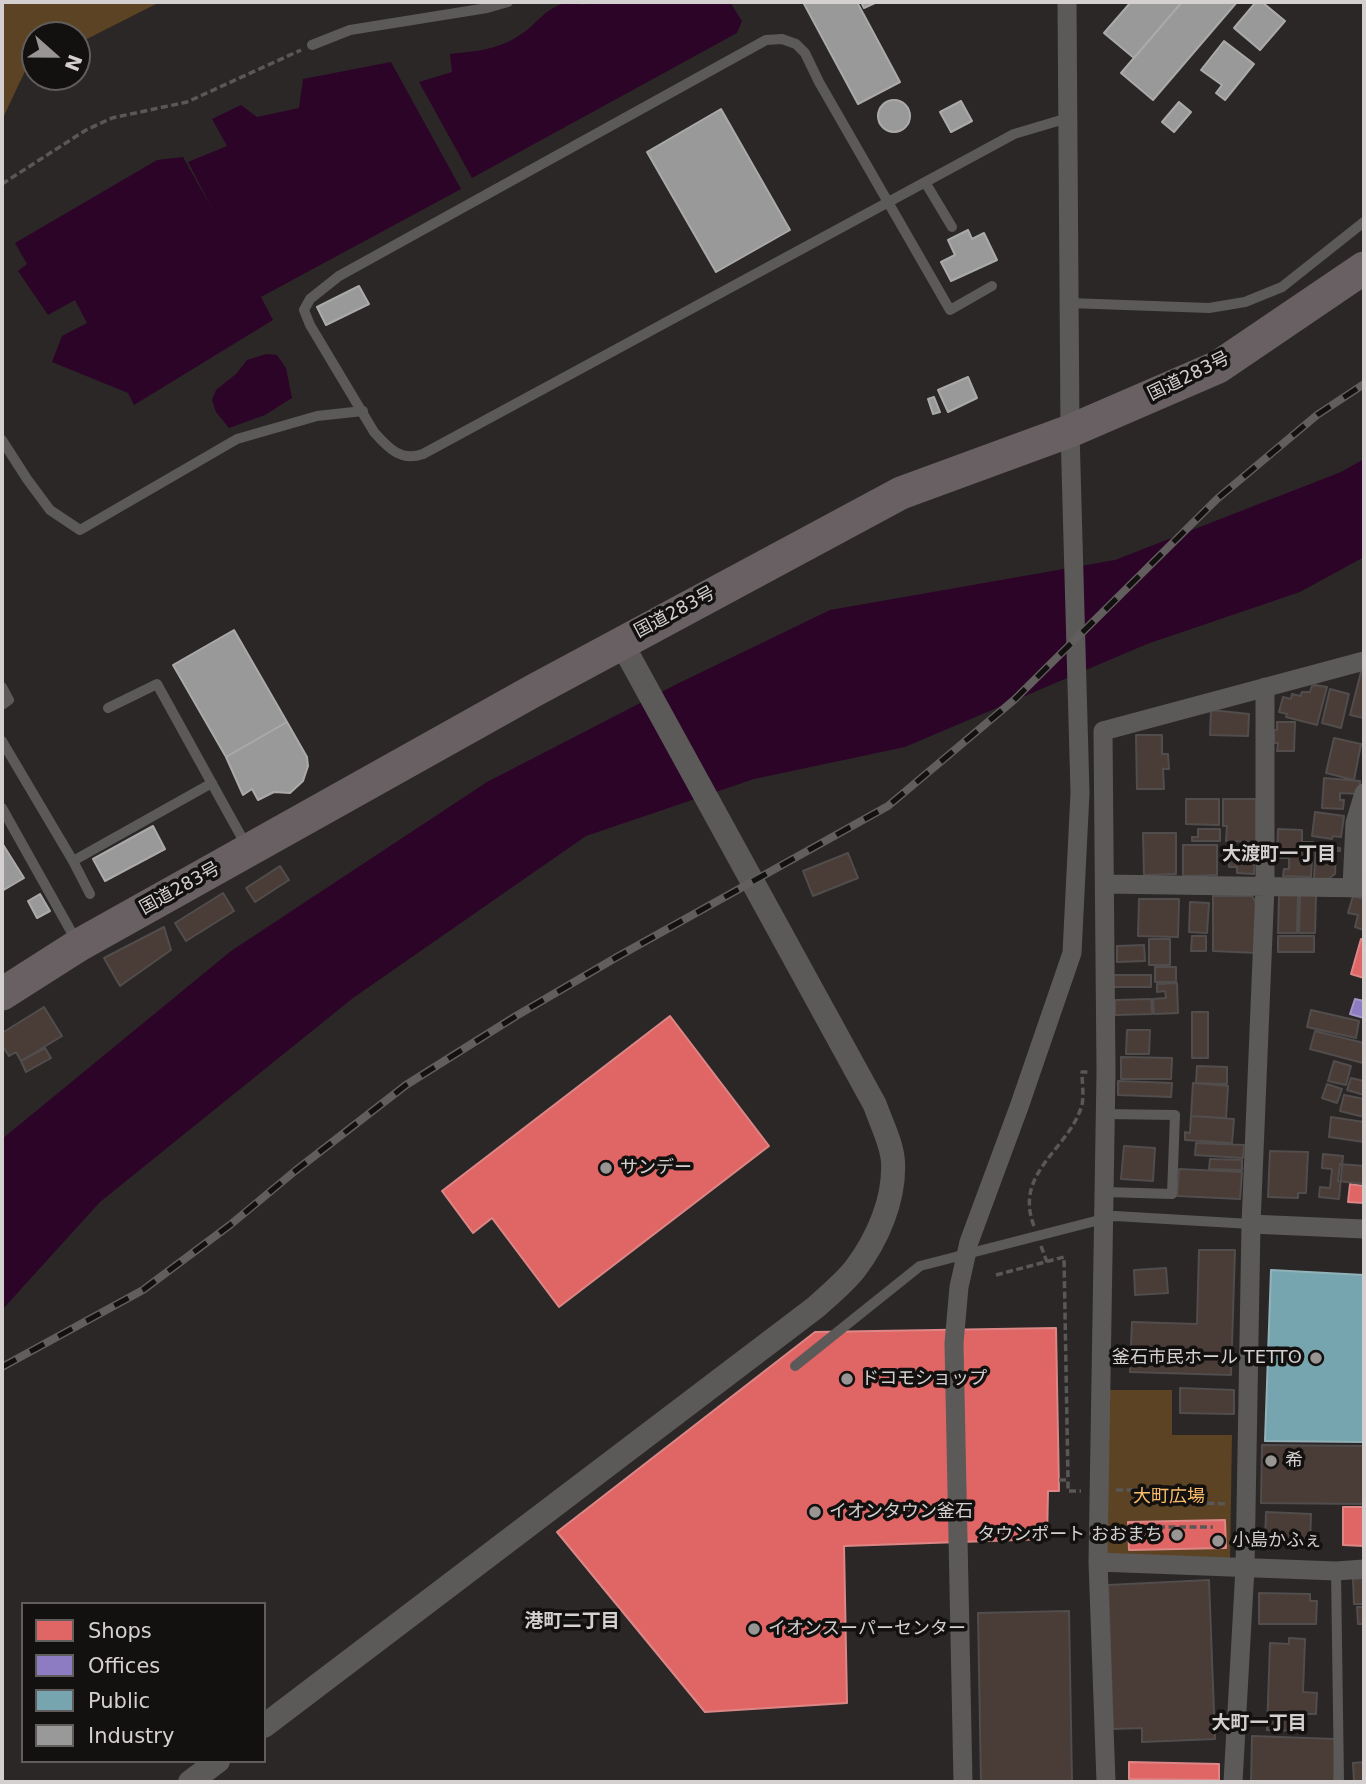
<!DOCTYPE html>
<meta charset="utf-8">
<style>
body{margin:0}
#map{position:relative;width:1366px;height:1784px;overflow:hidden;background:#2c2727;font-family:"DejaVu Sans",sans-serif}
canvas{display:block}
.frame{position:absolute;inset:0;border:4px solid #d5d0d0;pointer-events:none}
.legend{position:absolute;left:21px;top:1602px;width:245px;height:161px;box-sizing:border-box;background:#131010;border:2px solid #615d5d;margin:0;padding:9px 12px;list-style:none;font-size:21px;color:#d5d0d0}
.legend li{display:flex;align-items:center;gap:14px;height:35px}
.legend b{width:35px;border:2px solid #615d5d}
.north{position:absolute;left:21px;top:21px;width:70px;height:70px;box-sizing:border-box;background:#131010;border:2px solid #615d5d;border-radius:50%;rotate:111deg;font-size:19px;font-weight:700;line-height:28px;text-align:center;color:#d5d0d0}
.north::after{content:'';display:block;margin:auto;width:24px;height:32px;background:#9a9595;clip-path:polygon(50% 0,100% 100%,50% 72%,0 100%)}
</style>
<div id="map">
<canvas width="1366" height="1784"></canvas>
<div class="frame"></div>
<ul class="legend">
<li><b style="height:19px;background:#e06666"></b>Shops</li>
<li><b style="height:19px;background:#8e7cc3"></b>Offices</li>
<li><b style="height:19px;background:#76a5af"></b>Public</li>
<li><b style="height:19px;background:#999"></b>Industry</li>
</ul>
<div class="north">N</div>
</div>
<script>
const ctx = document.querySelector('canvas').getContext('2d');
ctx.lineJoin = 'round';
function fill(path, color) { ctx.fillStyle = color; ctx.fill(path, 'evenodd'); }
function strokePath(path, color, width, dash) { ctx.strokeStyle = color; ctx.lineWidth = width; ctx.lineCap = dash ? 'butt' : 'round'; ctx.setLineDash(dash || []); ctx.stroke(path); }
function label(font, color, halo, rows, align = 'center') {
  ctx.font = font + ' "DejaVu Sans","Noto Sans JP",sans-serif'; ctx.lineWidth = 7; ctx.setLineDash([]); ctx.textBaseline = 'middle'; ctx.strokeStyle = halo; ctx.fillStyle = color; for (const [text, x, y, turn = 0] of rows) {
    ctx.save(); ctx.translate(x, y); ctx.rotate((+turn || 0) * Math.PI / 180); ctx.textAlign = isNaN(turn) ? turn : align; if (halo) ctx.strokeText(text, 0, 0); ctx.fillText(text, 0, 0); ctx.restore();
  }
}
fill(new Path2D(`
 M2,2h158l-83,42v-9h-42v30l-9,4 -24,51z
 M1109,1390h63v45h60l-2,125 -123,-1z`), '#5b4324');
fill(new Path2D(`
 M594,2h136l12,19 -5,12 -265,145 -53,-96 33,-10 -2,-18c32,-4 51,-4 77,-24 11,-9 17,-18 30,-24 11,-6 26,2 37,-4z
 M391,62l70,127 -200,108 12,23 -139,85 -6,-12 -76,-31 10,-26 25,-13 -12,-23 -27,15 -30,-44 9,-7 -12,-21 142,-83 26,-3 31,55 -26,-50 39,-16 -15,-27 29,-14 16,12 42,-9 4,-29z
 M266,354l11,1 9,13 6,30 -27,17 -36,13 -13,-16 -4,-12 4,-10 20,-16 11,-14z
 M1364,459v98l-64,35 -153,52 -242,103 -151,32 -168,57 -233,162 -253,204 -98,108v-171l229,-188 256,-169 192,-99 151,-73 285,-50 226,-88z`), '#2c0427');
const shops = new Path2D(`
 M1361,939l3,1v38l-13,-4z
 M670,1016l99,130 -210,161 -67,-89 -19,15 -31,-42z
 M1350,1184l14,2v17l-16,-1z
 M1056,1328l3,163h-11l-1,48 -203,7 3,157 -142,9 -148,-180 258,-200z
 M1343,1507h21v39l-21,-1z
 M1225,1520l1,28 -97,2 -1,-28z
 M1129,1762l90,2v16l-90,-1z`);
fill(shops, '#e06666');
strokePath(shops, '#dd8686', 2);
const offices = new Path2D(`
 M1355,999l9,2v17l-14,-4z`);
fill(offices, '#8e7cc3');
strokePath(offices, '#a395c7', 2);
const public = new Path2D(`
 M1271,1270l93,5v167l-99,-1z`);
fill(public, '#76a5af');
strokePath(public, '#92b2b9', 2);
const industry = new Path2D(`
 M803,2h54l43,80 -42,22z
 M861,2h16l-13,6z
 M1131,2h51l-48,56 -30,-25z
 M1182,2h55l-84,98 -32,-27z
 M1256,2h6l23,19 -25,29 -26,-22z
 M1224,41l30,23 -29,36 -9,-7 6,-8 -21,-15z
 M878 116a16 16 0 1 1 32 0a16 16 0 1 1-32 0Z
 M961,101l11,20 -21,11 -11,-20z
 M1179,102l12,10 -17,20 -12,-10z
 M721,109l69,121 -74,42 -69,-120z
 M968,230l4,9 12,-6 13,27 -46,21 -10,-19 14,-7 -7,-15z
 M359,286l10,18 -43,21 -9,-18z
 M968,377l9,21 -29,14 -10,-22z
 M934,397l6,15 -7,2 -5,-15z
 M234,630l53,92 -61,35 -53,-92z
 M287,722l20,35 1,9 -5,15 -13,12 -16,-1 -16,8 -6,-11 -9,6 -17,-38z
 M153,826l12,23 -60,32 -12,-22z
 M2,843l22,35 -22,13z
 M40,894l10,17 -13,7 -9,-17z`);
fill(industry, '#999');
strokePath(industry, '#abaaaa', 2);
const building = new Path2D(`
 M1361,672l3,1v45l-14,-3z
 M1315,685l12,2 -10,38 -31,-8 1,-3 -8,-2 4,-15 8,2 1,-5 8,2 2,-4h8l2,-6z
 M1330,689l19,5 -8,34 -19,-5z
 M1211,710l38,4 -1,22 -38,-1z
 M1277,722h18l-1,29h-17l1,-8h-4v-13h3z
 M1136,735h26v19h6l1,15h-6l1,20h-27z
 M1334,738l27,6 -7,36 -28,-7z
 M1324,778l36,3v13l-20,-1v7h4l-1,9 -21,-1z
 M1186,799h33v26l-33,-1z
 M1223,799h33v43l-30,-1 1,-15h-4z
 M1315,812l29,4 -3,21 -8,-1 -1,3 -20,-3z
 M1198,829h22v12h-28v-4h6z
 M1278,829l24,1v12h11l-2,35 -28,-1 1,-7h5v-11h-12z
 M1143,833h33v41l-32,1z
 M1316,844h8v3l16,1v3h-4l-1,23 -7,5h-14z
 M1183,845h34v30l-34,1z
 M1230,847l25,1 -1,26 -17,-1v-6h-8z
 M848,853l10,25 -45,18 -10,-25z
 M280,866l9,14 -34,22 -9,-14z
 M223,893l11,18 -48,30 -11,-18z
 M1279,895h19l-1,38h-19z
 M1300,895h16l-1,38h-16z
 M1213,896h39l5,8 -1,49 -43,-2z
 M1353,896l11,3v31l-9,-3 3,-12 -10,-2z
 M1139,899h40l-1,38 -40,-1z
 M1190,902l19,1 -2,30 -18,-1z
 M164,927l7,23 -51,36 -16,-28z
 M1192,936h14v15h-15z
 M1278,936h36v16h-36z
 M1149,939h21v26h-21z
 M1144,945l1,16 -28,1v-16z
 M1155,967h21v15h-21z
 M1113,975h38v12h-37z
 M1177,983l1,30 -24,1 -1,-15 13,-1 -1,-7 -8,1v-8z
 M1151,999l1,15 -37,1v-15z
 M44,1007l18,29 -41,25 -5,-9 -7,4 -7,-11v-12z
 M1311,1010l48,11 -3,17 -49,-11z
 M1192,1012h16v46h-16z
 M1127,1030h23l-1,24h-23z
 M1315,1031l49,12 -1,20 -53,-14z
 M45,1048l6,10 -25,14 -5,-11z
 M1121,1057l51,1 -1,21h-50z
 M1334,1061l17,5 -5,19 -18,-4z
 M1197,1066l30,1v17l-31,-1z
 M1351,1078l13,3v14l-17,-5z
 M1118,1081l54,2 -1,14 -53,-2z
 M1193,1083l35,3 -2,32 -35,-2z
 M1327,1084l15,5 -5,14 -15,-5z
 M1344,1095l20,4v18l-24,-6z
 M1191,1116l43,3 -2,24 -47,-3v-8l5,1z
 M1331,1117l33,5v20l-35,-5z
 M1196,1143l48,2 -1,13 -48,-3z
 M1124,1146l31,2 -2,33 -32,-2z
 M1270,1151l38,1 -2,41h-8v5l-30,-1z
 M1323,1154l20,2 -4,43 -20,-2 1,-10 10,1 2,-19 -10,-1z
 M1210,1159l32,1v10l-33,-1z
 M1340,1164l24,2v18l-26,-3z
 M1179,1169l63,3 -2,27 -63,-3z
 M1199,1250h36l-4,125 -101,-3 2,-50 65,2z
 M1166,1268l2,25 -33,2 -1,-25z
 M1180,1388l54,2v24l-54,-1z
 M1262,1445l102,1v58l-103,-1z
 M1266,1512l45,2 -1,30 -45,-2z
 M1364,1578v26h-10l-1,-25z
 M1209,1580l6,159 -73,3v-14l-29,1 -5,-144z
 M1259,1593l51,1v7h7l-1,23h-57z
 M1357,1607h7v17h-6z
 M1069,1611l3,171h-91l-3,-169z
 M1289,1638l16,1 -2,53 14,1 -1,21h-12v17l-37,-1 3,-87 19,1z
 M1252,1736l83,3 -1,43h-83z
 M1364,1762v20h-10l-1,-19z`);
fill(building, '#4a3c36');
strokePath(building, '#514d4d', 2);
strokePath(new Path2D(`
 M2,184l84,-54 26,-12 75,-16 114,-52
 M1034,1226c-21,-54 35,-76 48,-121 2,-10 0,-23 0,-33h8
 M1041,1246l6,16
 M996,1275l68,-18 4,223
 M1059,1480h9v11h13
 M1116,1490h18l18,11 76,3
 M1116,1527h97`), '#5a5757', 3.5, [7, 3.5]);
strokePath(new Path2D(`
 M312,45l38,-15 137,-22 21,-6
 M925,182l27,45
 M992,286l-42,24 -131,-228 -14,-29 -9,-9 -14,-5 -16,1 -427,236 -29,23 -6,11 6,15 64,107c14,16 27,30 49,22l591,-320 54,-16
 M1069,303l140,5 36,-6 37,-15 82,-65
 M2,440l25,39 23,31 30,20 157,-91 80,-23 46,-5
 M2,687l7,13 -7,5
 M108,708l49,-24 90,163
 M2,741l71,120 17,33
 M2,808l75,134
 M73,861l139,-78
 M1105,1192l67,2 3,-79 -70,-1
 M795,1366l125,-100 195,-50 136,8
 M1336,1571l3,211`), '#5c5959', 10);
strokePath(new Path2D(`
 M1106,884l258,4
 M1352,887l3,-64 9,-30
 M1251,1224l113,5
 M1098,1562l238,9 28,-2
 M963,1782l-9,-439 5,-56 10,-45 50,-135 53,-154 8,-160 -10,-362 -3,-429
 M1106,1782l-8,-220 8,-490 -3,-341 261,-70
 M1233,1782l12,-214 6,-344 14,-337v-200`), '#5c5959', 19);
strokePath(new Path2D(`
 M264,1726l552,-419c13,-12 28,-24 39,-38 22,-29 40,-69 38,-107 -1,-19 -12,-39 -18,-57l-254,-463
 M190,1782l28,-21`), '#5c5959', 24);
strokePath(new Path2D(`
 M2,994l77,-49 454,-254 368,-198 169,-62 148,-64 146,-99`), '#686062', 33);
const rail = new Path2D(`
 M2,1367l141,-77 87,-65 65,-54 111,-86 110,-69 101,-59 271,-151 126,-106 203,-201 100,-84 47,-31`);
strokePath(rail, '#625e5e', 8);
strokePath(rail, '#131010', 5, [16]);
for (const [x, y, r, color] of [
 [606,1168,7,"#9a9595"],
 [1316,1358,7,"#9a9595"],
 [847,1379,7,"#9a9595"],
 [1271,1461,7,"#9a9595"],
 [815,1512,7,"#9a9595"],
 [1177,1535,7,"#9a9595"],
 [1218,1541,7,"#9a9595"],
 [754,1629,7,"#9a9595"]
]) { const dot = new Path2D(); dot.arc(x, y, r, 0, 2 * Math.PI); ctx.fillStyle = color; ctx.fill(dot); strokePath(dot, '#131010', 2.5); }
label('18px', '#d5d0d0', '#131010', [
 ["国道283号",1189,377,-26],
 ["国道283号",675,613,-28],
 ["国道283号",180,889,-29]
]);
label('18px', '#d5d0d0', '#131010', [
 ["サンデー",620,1168],
 ["釜石市民ホール TETTO",1302,1358,"right"],
 ["ドコモショップ",861,1379],
 ["希",1285,1461],
 ["イオンタウン釜石",829,1512],
 ["タウンポート おおまち",1163,1535,"right"],
 ["小島かふぇ",1232,1541],
 ["イオンスーパーセンター",768,1629]
], 'left');
label('18px', '#fcbe6a', '#131010', [
 ["大町広場",1169,1497]
]);
label('bold 19px', '#d5d0d0', '#131010', [
 ["大渡町一丁目",1279,855],
 ["港町二丁目",572,1622],
 ["大町一丁目",1259,1724]
]);
</script>
